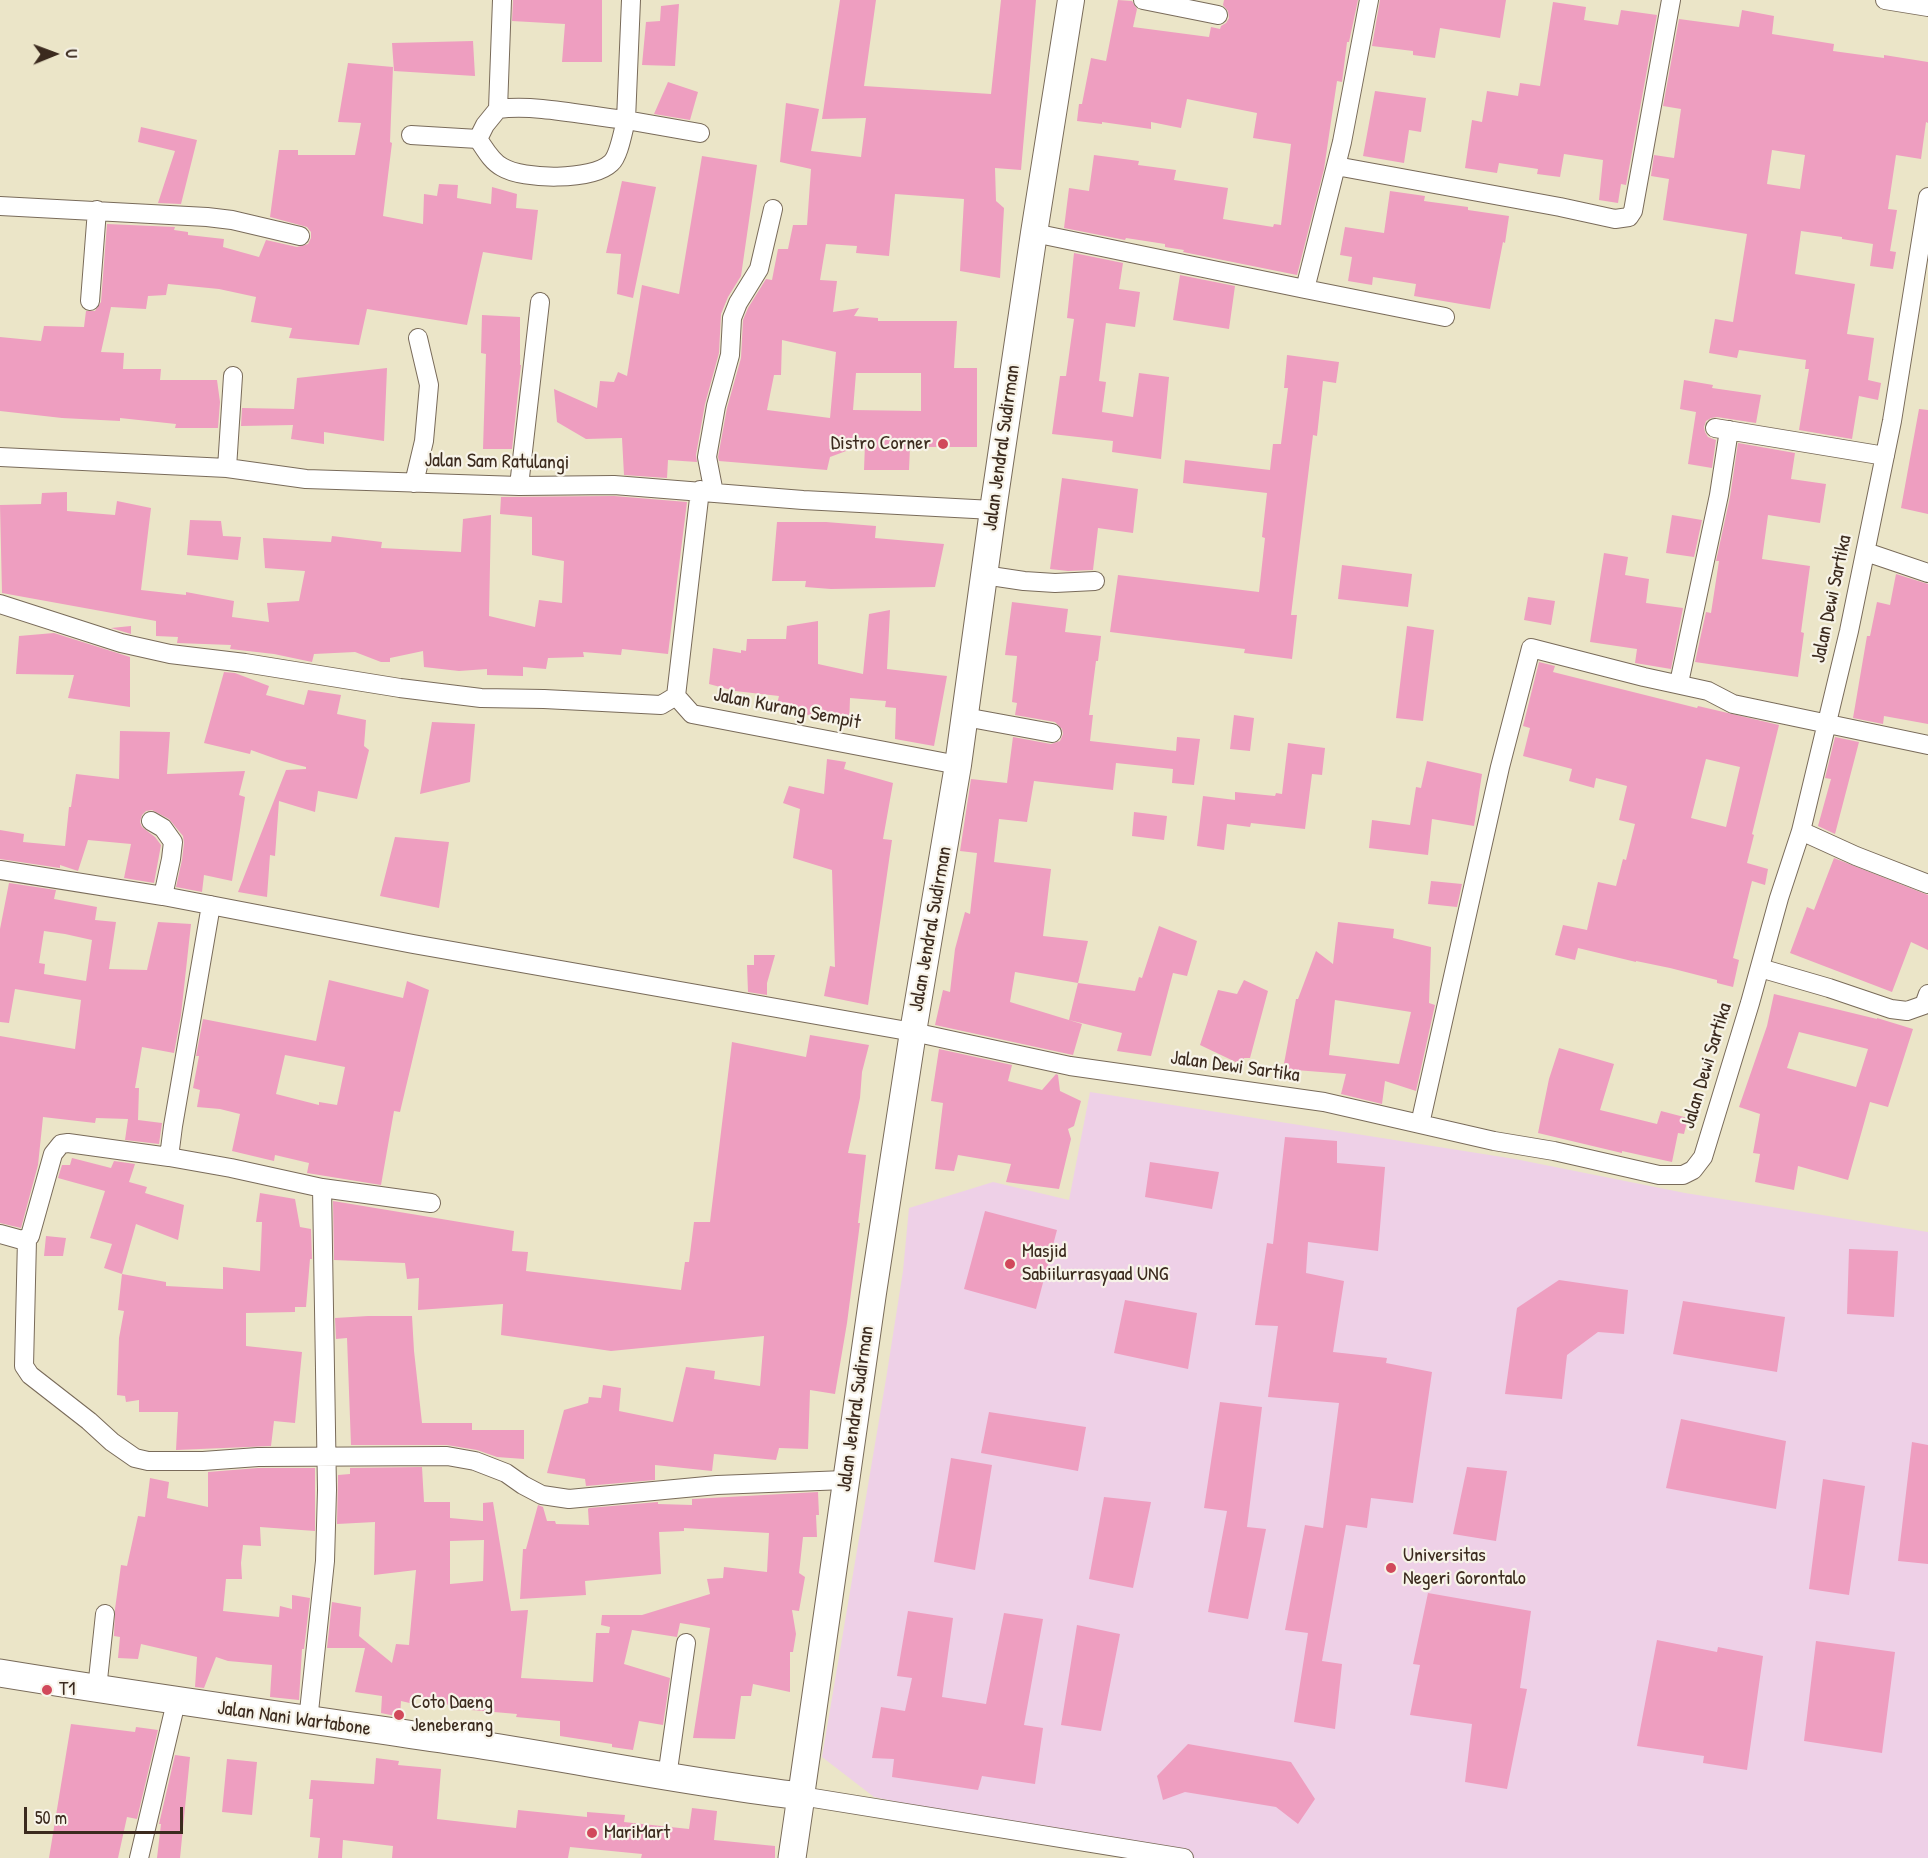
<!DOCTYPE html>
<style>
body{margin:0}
#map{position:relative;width:1928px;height:1858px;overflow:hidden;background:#ebe5c8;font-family:"Patrick Hand",sans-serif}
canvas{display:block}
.north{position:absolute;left:24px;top:24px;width:60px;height:60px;-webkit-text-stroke:4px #f7f3e8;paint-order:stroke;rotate:89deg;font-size:16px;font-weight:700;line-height:24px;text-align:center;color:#3b2a1e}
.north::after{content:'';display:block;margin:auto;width:21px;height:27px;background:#3b2a1e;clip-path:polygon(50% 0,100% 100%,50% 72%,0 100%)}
.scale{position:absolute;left:24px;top:1807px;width:159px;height:27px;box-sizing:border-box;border:3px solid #3b2a1e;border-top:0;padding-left:8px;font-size:18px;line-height:21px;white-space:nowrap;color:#3b2a1e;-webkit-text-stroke:4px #f7f3e8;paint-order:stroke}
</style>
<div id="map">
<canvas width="1928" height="1858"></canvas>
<div class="north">U</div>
<div class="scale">50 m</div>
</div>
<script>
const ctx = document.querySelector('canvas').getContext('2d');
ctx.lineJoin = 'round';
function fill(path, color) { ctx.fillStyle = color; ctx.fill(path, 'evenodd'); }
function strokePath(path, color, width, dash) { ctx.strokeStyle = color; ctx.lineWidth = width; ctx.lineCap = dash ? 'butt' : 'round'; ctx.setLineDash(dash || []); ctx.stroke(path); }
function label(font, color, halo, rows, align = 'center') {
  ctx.font = font + ' "Patrick Hand",sans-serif'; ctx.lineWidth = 4.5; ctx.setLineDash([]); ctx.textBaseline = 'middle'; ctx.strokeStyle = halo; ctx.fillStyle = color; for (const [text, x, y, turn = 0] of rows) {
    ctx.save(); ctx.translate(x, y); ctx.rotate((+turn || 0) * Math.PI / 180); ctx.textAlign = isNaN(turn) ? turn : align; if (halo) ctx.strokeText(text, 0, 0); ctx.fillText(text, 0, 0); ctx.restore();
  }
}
fill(new Path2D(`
 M1090,1092l425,67 170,34 243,39v626h-767l-287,-61 -52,-40 64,-378 17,-108 6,-63 84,-26 76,18z`), '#eed0e7');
fill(new Path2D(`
 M513,0h89v62h-40l3,-38 -53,-3z
 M840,0h36l-12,86 127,8 10,-94h35l-15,170 -26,-2 1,33 8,7 -4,70 -40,-7 4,-72 -69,-5 -6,62 -33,-3 1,-7 -31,-2 -6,36 17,1 -4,31 26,-4 -5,8 24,2v3h79l-3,47h23v79h-67l-1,23h-45l1,-26 -35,13 -3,13 -108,-9 -1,-4 9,-49 14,-50 2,-38 5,-12 18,-29 6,1 6,-31h10l5,-24h14l4,-56 -31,-7 6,-59 33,6 -8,42 50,6 5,-39 -44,1zM782,340l54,12 -6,66 -63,-8 7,-35h7zM856,373h65v38l-68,-1z
 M1118,0l14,1 5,8 -4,18 76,10 2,-10 9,2 1,-3 5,-3 3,-5 -1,-7 -5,-6 1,-5h134l-9,42h-2l-5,40 -5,-1 -13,88 -27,106 -114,-23 1,-2 -19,-3v-3l-39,-6 -1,2 -61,-12 5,-40 20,3 5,-36 45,6 -1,4 38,5 -2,10 54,8 -5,31 50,8 1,-3 7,1 10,-81 -38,-6 4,-25 -70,-14 -6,29 -30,-6v7l-49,-7v2l-25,-3 2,-17h3l9,-46 15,3z
 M1380,0h126l-6,38 -60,-10 -5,30 -22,-3v-4l-41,-5z
 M1553,2l33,5 -2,13 34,5 3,-15 36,5 -31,170 -5,-1 -3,19 -19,-3 4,-40 -39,-6 -4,23 -23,-3 1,-5 -39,-6 -2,10 -32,-5 7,-48 10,2 5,-31 31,5 2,-13 20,3z
 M679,4l-4,62 -33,-1 4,-43 14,-1 1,-15z
 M1742,10l32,6 -2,18 62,10 -1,7 51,7v-3l44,7v61l-2,-1 -5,37 -25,-4 -8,54 9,1 -7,41 6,1 -3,17 -23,-3 3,-22 -31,-5v-2l-41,-6 -6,43 60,10 -8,50 27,4 -6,42 13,3 -3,17 -19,-4 -7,43 -53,-9 10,-61h-4l1,-9 -67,-10 -2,8 -28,-5 6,-34 18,3 14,-88 -84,-14 6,-41 -18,-3 3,-21 20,3 7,-49 -18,-3 16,-87 60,8zM1772,150l33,5 -5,34 -33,-5z
 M473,41l2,35 -81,-5 -2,-28z
 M348,63l45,4 -3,75 2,1 -9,73 40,8 1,-30 13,2 2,-12 19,1 -1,13 34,6 1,-17 25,7 -1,14 22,2 -6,50 -49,-8 -16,73 -100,-16 -8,36 -70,-7 3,-10 -41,-6 5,-25 -37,-8 -51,-5 -2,11 -18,1 -2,13 -35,-2 -10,45 23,1 -1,16h38l-1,11h57l3,22 -2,26h-43l1,-4 -56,-6v3l-58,-3 -62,-7v-74l41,4 3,-15 40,1 2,-16h9l6,-9 6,-78 68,3 -1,3 14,2v3l36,4 -1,8 36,10 7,-17 31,7 11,-3 3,-6v-6l-4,-5 -37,-10 9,-67h19v5h57l6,-32 -23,-1z
 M668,82l30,10 -8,28 -36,-6z
 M1375,91l51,7 -5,34 -12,-2 -5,33 -41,-7z
 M141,127l56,13 -16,64 -23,-1 17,-52 -37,-9z
 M702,156l55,9 -16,111 -13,21 -7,17 -2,39 -14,51 -9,51 1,7 -29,-2 -1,18 -43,-3 -2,-37 -36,1 -29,-17 -3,-33 43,19 3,-27 14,1 4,-10 9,4 15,-91 37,9z
 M622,181l34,6 -23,111 -16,-4 4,-40 -15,-1z
 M1390,191l35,5 -1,5 44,6v3l41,6 -4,27 -2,-1 -13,67 -76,-13 2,-12 -43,-7 -1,8 -24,-4 4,-24 -12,-2 5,-28 39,6z
 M1074,253l49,10 -4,26 21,3 -5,35 -29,-4 -7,58 7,1 -4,30 31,5 6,-44 30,4 -8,82 -49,-7 1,-11 -61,-7 8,-58h6l8,-57 -7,-1z
 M1180,275l55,11 -6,43 -56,-9z
 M482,315l38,2v48h1l-9,84h-29l3,-95 -5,-1z
 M1287,355l52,7 -3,21 -13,-2 -6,55 -4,-1 -22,180h6l-5,44 -48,-6 1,-4 -135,-17 8,-57 141,17 6,-54 -3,-1 5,-44 -84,-10 2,-23 85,10 3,-26h8l7,-56h-4z
 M387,368l-3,73 -60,-9v12l-33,-5 2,-14 -52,1 1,-18 52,1 3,-31z
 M1684,380l29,5 -1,3 49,7 -5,28 -39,-6 -6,1 -5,3 -2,6 1,5 3,5 8,3 -4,28 -24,-4 8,-52 -16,-3z
 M1919,409l9,1v104l-27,-6z
 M1738,443l57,10 -4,26 35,5 -6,39 -52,-8 -6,44 48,7 -9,66 3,1 -6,44 -103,-15 11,-50 5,1 8,-52h-3l14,-64z
 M1062,478l76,11 -5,44 -35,-5 -5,42 -25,1 -18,-2z
 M67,492v19l48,4 2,-14 34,7 -10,82 45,5v-3l48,9 -2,16 37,5 -2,-19 32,-2 6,-30 -40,-3 -2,-30 68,4 1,-6 50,6 -1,6 80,4 2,-33 28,-4 -2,101 46,11 4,-27 23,3 2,-42 -32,-6v-38l-32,-3 1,-17 113,-1 73,6 -19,152 -46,-5 -1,6 -38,-3 1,5 -36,1 -2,11 -23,-2v9l-36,-1v-6l-28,2 -35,-4 -1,-16 -33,7v4h-9l-26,-10 -41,2 -2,8 -38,-8 -44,-5 1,-4 -54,-2 1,-6 -22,-1v-15l-154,-28 -2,-88 41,-1 1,-11z
 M1672,515l30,5 -8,37 -28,-4z
 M190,520l31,1 2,15 18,1 -3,23 -51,-5z
 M777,522h49l50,4 -1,12 69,6 -9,43 -104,2 -26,-2 1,-6h-34z
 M1604,553l24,4 -3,18 24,4 -3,24 37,5 -12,61 -36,-6 2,-14 -47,-7z
 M1342,565l70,9 -4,33 -70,-8z
 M1896,574l32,10v140l-44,-8 -1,8 -30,-6 14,-82h3l7,-34 13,3z
 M1528,597l27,4 -4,24 -27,-5z
 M1012,602l56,7 -3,23 36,4 -3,25h-2l-7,54h4l-3,26 86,10 1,-14 23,2 -6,46 -22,-2 1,-14 -57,-6 -3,27 -79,-9 -7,41 -28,-3 -5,43 57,7 -8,67 45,5 -10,42 -63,-11 -5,30 72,22 -9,31 -138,-30 8,-35 7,2 5,-43 10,-37 5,2 7,-61 -17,-2 11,-72 36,4 6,-46 38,7 9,-3 3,-7 -1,-5 -7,-7 -40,-7 2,-12 -5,-1 5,-46 -12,-1z
 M890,610l-3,59 60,7 -13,70 -39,-7 1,-31 -11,-1 1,-6 -36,-3 -1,30 -40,-13 -33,-7 3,-12 -44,-5 -26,-7 4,-36 28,5v-3l5,1 1,-12h39l1,-13 31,-5v43l45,10 6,-60z
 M131,626v8l-20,-6z
 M1407,626l27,4 -11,91 -27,-3z
 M54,633l76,24v50l-62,-9 6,-23 -58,-1 3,-38z
 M1539,662l16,4 -2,6 144,36 1,-2 81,19 -27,109 2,1 -7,28 21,6 -3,16 -13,-4 -19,77 6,2 -6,27 -16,-4v-3l-47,-12 -34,-7v1l-58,-14 -3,12 -20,-5 8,-30 24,5 11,-48 18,4 7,-27 3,1 9,-36 -16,-4 8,-34 -31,-8 -2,10 -25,-7 3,-12 -49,-13 7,-28 -7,-2zM1706,759l34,8 -14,60 -35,-9z
 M224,672l11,1 34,13 -3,9 38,10 4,-15 33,5 -4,19 29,6 -2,26 5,4 -12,49 -39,-8 -3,21 -36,-11 -4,55 -5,-1 -3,42 -29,-5 48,-122 20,-1v-2l-24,-6 -31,-11 -1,4 -46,-11z
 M1234,715l20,3 -4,33 -20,-2z
 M432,722l43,2 -5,58 -50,12z
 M120,731l50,1 -3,42 78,-3 -6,24 6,2 -13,84 -28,-6 -2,17 -26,-5 6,-27 2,-17 -1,-7 -14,-17 -17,-9 -6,1 -4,4 -2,7 2,5 13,10 6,8 -7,38 -30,-5 7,-34 -43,-4 -10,31 -18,-6v3l-60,-9v-29l24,4 -1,8 42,4 4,-39h2l5,-33 43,5z
 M1835,737l24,5 -24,92 -17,-8 13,-47 -6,-1z
 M1288,743l37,5 -3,27 -10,-1 -7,55 -54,-6 -1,4 -23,-3 -3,26 -27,-4 6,-50 32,4v-8l40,4 1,-3 6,1z
 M827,759l19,3 -2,7 49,14 -10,56 9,1 -24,165 -44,-9 6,-30 5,1 -3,-97 -39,-12 7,-49 -17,-6 6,-17 35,8z
 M1427,761l55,13 -8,52 -42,-7 -4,36 -59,-7 3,-28 38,5 6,-38 5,1z
 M1134,812l33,4 -3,24 -32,-4z
 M395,837l54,5 -10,66 -59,-12z
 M1834,858l94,37v55l-17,-8 -19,50 -102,-39 17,-46 7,3z
 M1431,881l31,3 -5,23 -29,-3z
 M9,883l47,7 -2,9 43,8 -2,13 21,2 -7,47 38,1 11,-48 33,2 -10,91 -7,38 -32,-6 -7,41h4l-1,32 24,3 -3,21 -34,-4 3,-21 -32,-1 -1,5 -52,-6 -5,48 -17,63 -21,-5v-187l75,13 6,-49 -66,-11 -6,34 -9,-1v-93zM44,931l21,3 27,6 -6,41 -42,-7 1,-10 -6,-1z
 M1338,922l56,7 -1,9 38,9 -2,56 6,2 -19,86 -31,-10 -3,23 -41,-10 5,-20 -63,-5 13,-70h2l18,-48 17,13zM1335,1000l76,12 -12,52 -70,-9z
 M1159,926l38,15 -10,35 -14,-3 -22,83 -34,-5 5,-18 -53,-13 9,-37 57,8 4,-14 3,1z
 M754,955h21l-8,28v12l-19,-3 -1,-27h7z
 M329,980l74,18 4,-17 22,9 -29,122 -6,-1 -13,74 -74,-12 2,-10 -34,-8 -1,6 -42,-10 8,-37 -20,-5 -23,-2 3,-17 -7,-2 6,-32h-3l7,-37 113,22zM285,1055l60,12 -8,38 -18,-3v3l-43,-11z
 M1244,980l24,11 -18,67h-6l-2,7 -42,-20 18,-55 19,4z
 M1774,994l103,25v-1l36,11 -25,78 -18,-5 -22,78 -50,-14 -4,24 -39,-8 5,-28 -7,-1 7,-39 -21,-7 28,-81zM1799,1032l69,17 -12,38 -69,-19z
 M810,1035l59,10 -7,27 -2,26 -12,55 18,2 -8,68h2l-13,100 -12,71 -25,-4 -2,59 -29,-1 -3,12 -62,-6 -2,17 -57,-6v15l-69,6 -1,-7 -38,-6 17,-63 24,-7 1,-6 12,1 2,-13 18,3 -2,23 54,11 13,-55 29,4 -1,8 46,7 4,-50 -153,15 -110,-16 2,-31 -85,6 1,-32 -12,1 -2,-16 -71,-3 -1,-59 181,30 -2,20 16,1 -2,19 155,19 4,-28h4l5,-40h16l22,-180 74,15z
 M1559,1048l55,16 -14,46 57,14 4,-13 27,7 -4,16 -6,-1 -6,29 -50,-11v2l-84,-20 11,-54z
 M939,1049l73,16 -4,16 34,9 14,-16 2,1 2,16 21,10 -7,25 -6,3 3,10 -12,50 -53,-7 5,-18 -53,-9 -4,16 -19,-2 8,-66 -12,-2z
 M1285,1137l52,4v22l48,4 -7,84 -70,-9 -2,31 38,8 -11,71 54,6 -1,5 46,9 -19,131 -42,-5 -4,30 -21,-3 -24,136 20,3 -7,65 -41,-7 14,-89 -23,-3 20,-105 18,3 16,-125 -71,-6 10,-71 -23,-1 12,-82 6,1z
 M72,1158l39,10 3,-7 21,3 -6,18 18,5 -2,6 39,12 -6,35 -42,-16 -14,50 -18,-6 8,-24 -22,-6 15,-47 -47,-13 4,-13h8z
 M1150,1162l69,10 -7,37 -67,-12z
 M260,1193l35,6 5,28 11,2 1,30h-2l-4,48h-11v5l-49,1v33l56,6 -7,71 -21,-2 -3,25 -95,4 2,-38h-39v-12l-13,2 -1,-6 -8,-1 2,-57 5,-27 -6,-1 4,-36 44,8v4l57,3v-22l37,4 2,-49h-6z
 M985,1211l72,19 -21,79 -72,-20z
 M46,1236l20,2 -3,18h-19z
 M1849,1249l49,2 -4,66 -47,-3z
 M1559,1280l69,10 -4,44 -26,-2 -31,23 -5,44 -57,-5 12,-86z
 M1125,1300l72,13 -9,56 -74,-16z
 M1683,1301l102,16 -8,55 -104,-18z
 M368,1316h44l2,35 8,72h50v7h52v29l-27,-2 -20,-7 -30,-5h-96l-4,-107 -11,1 -1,-21z
 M1220,1402l42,5 -15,120 19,2 -18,90 -40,-7 19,-101 -23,-3z
 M989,1412l97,15 -8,44 -97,-18z
 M1681,1419l105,22 -10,68 -110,-21z
 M1912,1442l16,3v119l-30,-3z
 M951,1458l41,7 -17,105 -41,-8z
 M422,1467l2,35h26v16l33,3v-18l10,-1 18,109 17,-1 -7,68 72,4 3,-49h13l1,-6 -9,-2 1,-10h40l68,-21 -3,-15 16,-1 1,-11 43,5 2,-39 -85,-5v3l-25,1 2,42 -76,7 1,14 -66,4 3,-50h3l12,-44 5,2 4,14h8l1,3 33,1 -1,-16 1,-1 69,-6v2l34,1v-6l126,-7 1,23h-3l1,22h-14l-4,36 6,4 -6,34 -7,-1 4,24 -3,18h-3v40l-37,-8 -2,12h-10l-6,43 -42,-1 17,-110 -30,-5 -3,14 -45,-7 -8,34 46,14 -7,47 -24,-4 -6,29 -21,-3v-3l-52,-8v-15l-44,-4 1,-3 -46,-4 -56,-13 -1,7 -13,-3 -1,16 -19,-4 1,-17 -27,-4 10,-44h-38l5,-46 29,5 -2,29 33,27 4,-19 13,1 7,-75 -42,5 1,-53 -38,2 1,-49 12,-1v-6zM484,1540l-1,41 -33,3v-43z
 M1467,1467l40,4 -11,70 -43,-7z
 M258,1468h57v63l-55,-4 1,19 -18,-1 -2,18 1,16h-16l-3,32 56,6 1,-11 12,3v-14l18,3 -6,51h-2l-3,51 -29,-3 2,-32 -44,-4 -12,-4 -12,31 -9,-1 2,-30 -56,-13 -3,15 -20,-1 2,-21 -6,-1 1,-27 6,-44 6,1 11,-50 7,1 5,-39 19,4 -2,16 41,9v-35z
 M1823,1479l42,7 -16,109 -40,-6z
 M1104,1497l47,5 -18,86 -44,-9z
 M1428,1593l103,18 -11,77 7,1 -20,100 -42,-7 7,-58 -62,-9 10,-50 -7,-1z
 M908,1611l45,7 -11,79 44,7 18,-91 39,6 -19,106 19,3 -8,56 -53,-8 -4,14 -86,-13 2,-18 -22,-1 9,-51 24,4 7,-33 -15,-2z
 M1077,1625l43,9 -19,97 -40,-6z
 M1657,1640l60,12 1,-5 45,9 -16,114 -44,-7 1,-7 -67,-10z
 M1816,1641l79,11 -13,101 -78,-12z
 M71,1724l64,8 1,-5 22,3 -21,89 -10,-2 -9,41h-69z
 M1188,1744l103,18 24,37 -17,25 -22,-17 -91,-15 -22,8 -6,-24z
 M175,1755l15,2 -10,101h-23l4,-34h-2z
 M376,1758l23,3 -1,4 43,4 -4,50 79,9 2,-18 69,7v-5l38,3 -1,7 65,7 3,-21 25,3 -3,29 61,6v12h-134l1,-4 -72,-7 -2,11h-176l1,-12 -50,-6 -1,18h-24l2,-20 -10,-1 3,-38h-4l2,-19 63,4z
 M227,1759l30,3 -5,53 -30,-3z`), '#ee9ec0');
const street = new Path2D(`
 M1143,0l75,15
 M1885,0l43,7
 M498,109l4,-109
 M411,135l67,4 7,-14 13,-16c40,-5 88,7 128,11l5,-120
 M478,139c7,10 13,22 24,28 21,13 90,14 109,-4 8,-7 12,-32 15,-43l74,13
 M1336,166l224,41 55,12 14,-2 4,-6 38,-211
 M0,206l207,11 25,3 68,16
 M1034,233l271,56 37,-147 27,-142
 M1305,289l140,28
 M90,301l7,-91
 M1715,428l170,28
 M0,457l227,11 79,11 213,7 95,-1 189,15 190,10
 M227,468l6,-92
 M414,483l10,-42 5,-56 -11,-47
 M519,486l21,-184
 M700,490l-24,206 16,18 266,51
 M714,493l-7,-36 9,-51 14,-51 2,-37 6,-15 21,-34 14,-60
 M1866,552l62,21
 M984,575l40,6 31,2 40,-2
 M0,604l121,39 49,11 75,9 155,25 81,10 63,1 117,6 15,-9
 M1679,683l40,-188 10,-65
 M965,717l87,16
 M151,821l12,7 10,14 -2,17 -8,37
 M1801,831l55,25 72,28
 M0,870l163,26 250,48 500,88 157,34 254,36 170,39 60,10 105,24h24l10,-5 10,-13 47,-154 29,-105 22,-67 48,-200 43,-210 36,-224
 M211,905l-38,221 -4,31 62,11 91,20 109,15
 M1760,968l69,20 62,21 16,2 17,-6 4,-11
 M1420,1124l80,-357 31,-119 113,29 64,14 25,13 195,41
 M0,1234l22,6 8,-4 23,-82 8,-10 7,-1 101,14
 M27,1239l-3,127 6,9 59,46 23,21 23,16 13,3h55l55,-4 189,-1 28,5 31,12 17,12 19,10 27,4 148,-14 128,-5
 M97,1689l8,-75
 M308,1721l17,-160 2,-71 -5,-302
 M667,1777l19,-134
 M801,1796l383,62
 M139,1858l37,-156`);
const secondary = new Path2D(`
 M801,1796l72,-503 40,-261 45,-267 35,-255 41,-277 37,-233`);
const primary = new Path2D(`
 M0,1673c158,26 317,47 475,71 109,17 217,39 326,52l-9,62`);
strokePath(street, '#796b5a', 20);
strokePath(secondary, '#796b5a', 28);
strokePath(primary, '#796b5a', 29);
strokePath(street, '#fff', 18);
strokePath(secondary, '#fff', 26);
strokePath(primary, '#fff', 27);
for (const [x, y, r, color] of [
 [943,444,6,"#d1495b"],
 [1010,1264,6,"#d1495b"],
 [1391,1568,6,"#d1495b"],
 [47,1690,6,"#d1495b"],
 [399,1715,6,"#d1495b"],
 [592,1833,6,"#d1495b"]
]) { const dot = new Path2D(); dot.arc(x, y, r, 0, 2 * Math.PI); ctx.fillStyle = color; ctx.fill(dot); strokePath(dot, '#f7f3e8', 2); }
label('20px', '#3b2a1e', '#f7f3e8', [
 ["Distro Corner",931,444,"right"],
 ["Masjid",1022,1252],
 ["Sabiilurrasyaad UNG",1022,1275],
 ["Universitas",1403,1556],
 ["Negeri Gorontalo",1403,1579],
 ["T1",59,1690],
 ["Coto Daeng",411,1703],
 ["Jeneberang",411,1726],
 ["MariMart",604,1833]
], 'left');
label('20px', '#3b2a1e', '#f7f3e8', [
 ["Jalan Jendral Sudirman",1002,448,-82],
 ["Jalan Sam Ratulangi",497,462,1],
 ["Jalan Dewi Sartika",1832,599,-78],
 ["Jalan Kurang Sempit",787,709,11],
 ["Jalan Jendral Sudirman",931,929,-80],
 ["Jalan Dewi Sartika",1707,1066,-73],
 ["Jalan Dewi Sartika",1235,1067,8],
 ["Jalan Jendral Sudirman",856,1409,-82],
 ["Jalan Nani Wartabone",294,1719,8]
]);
</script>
